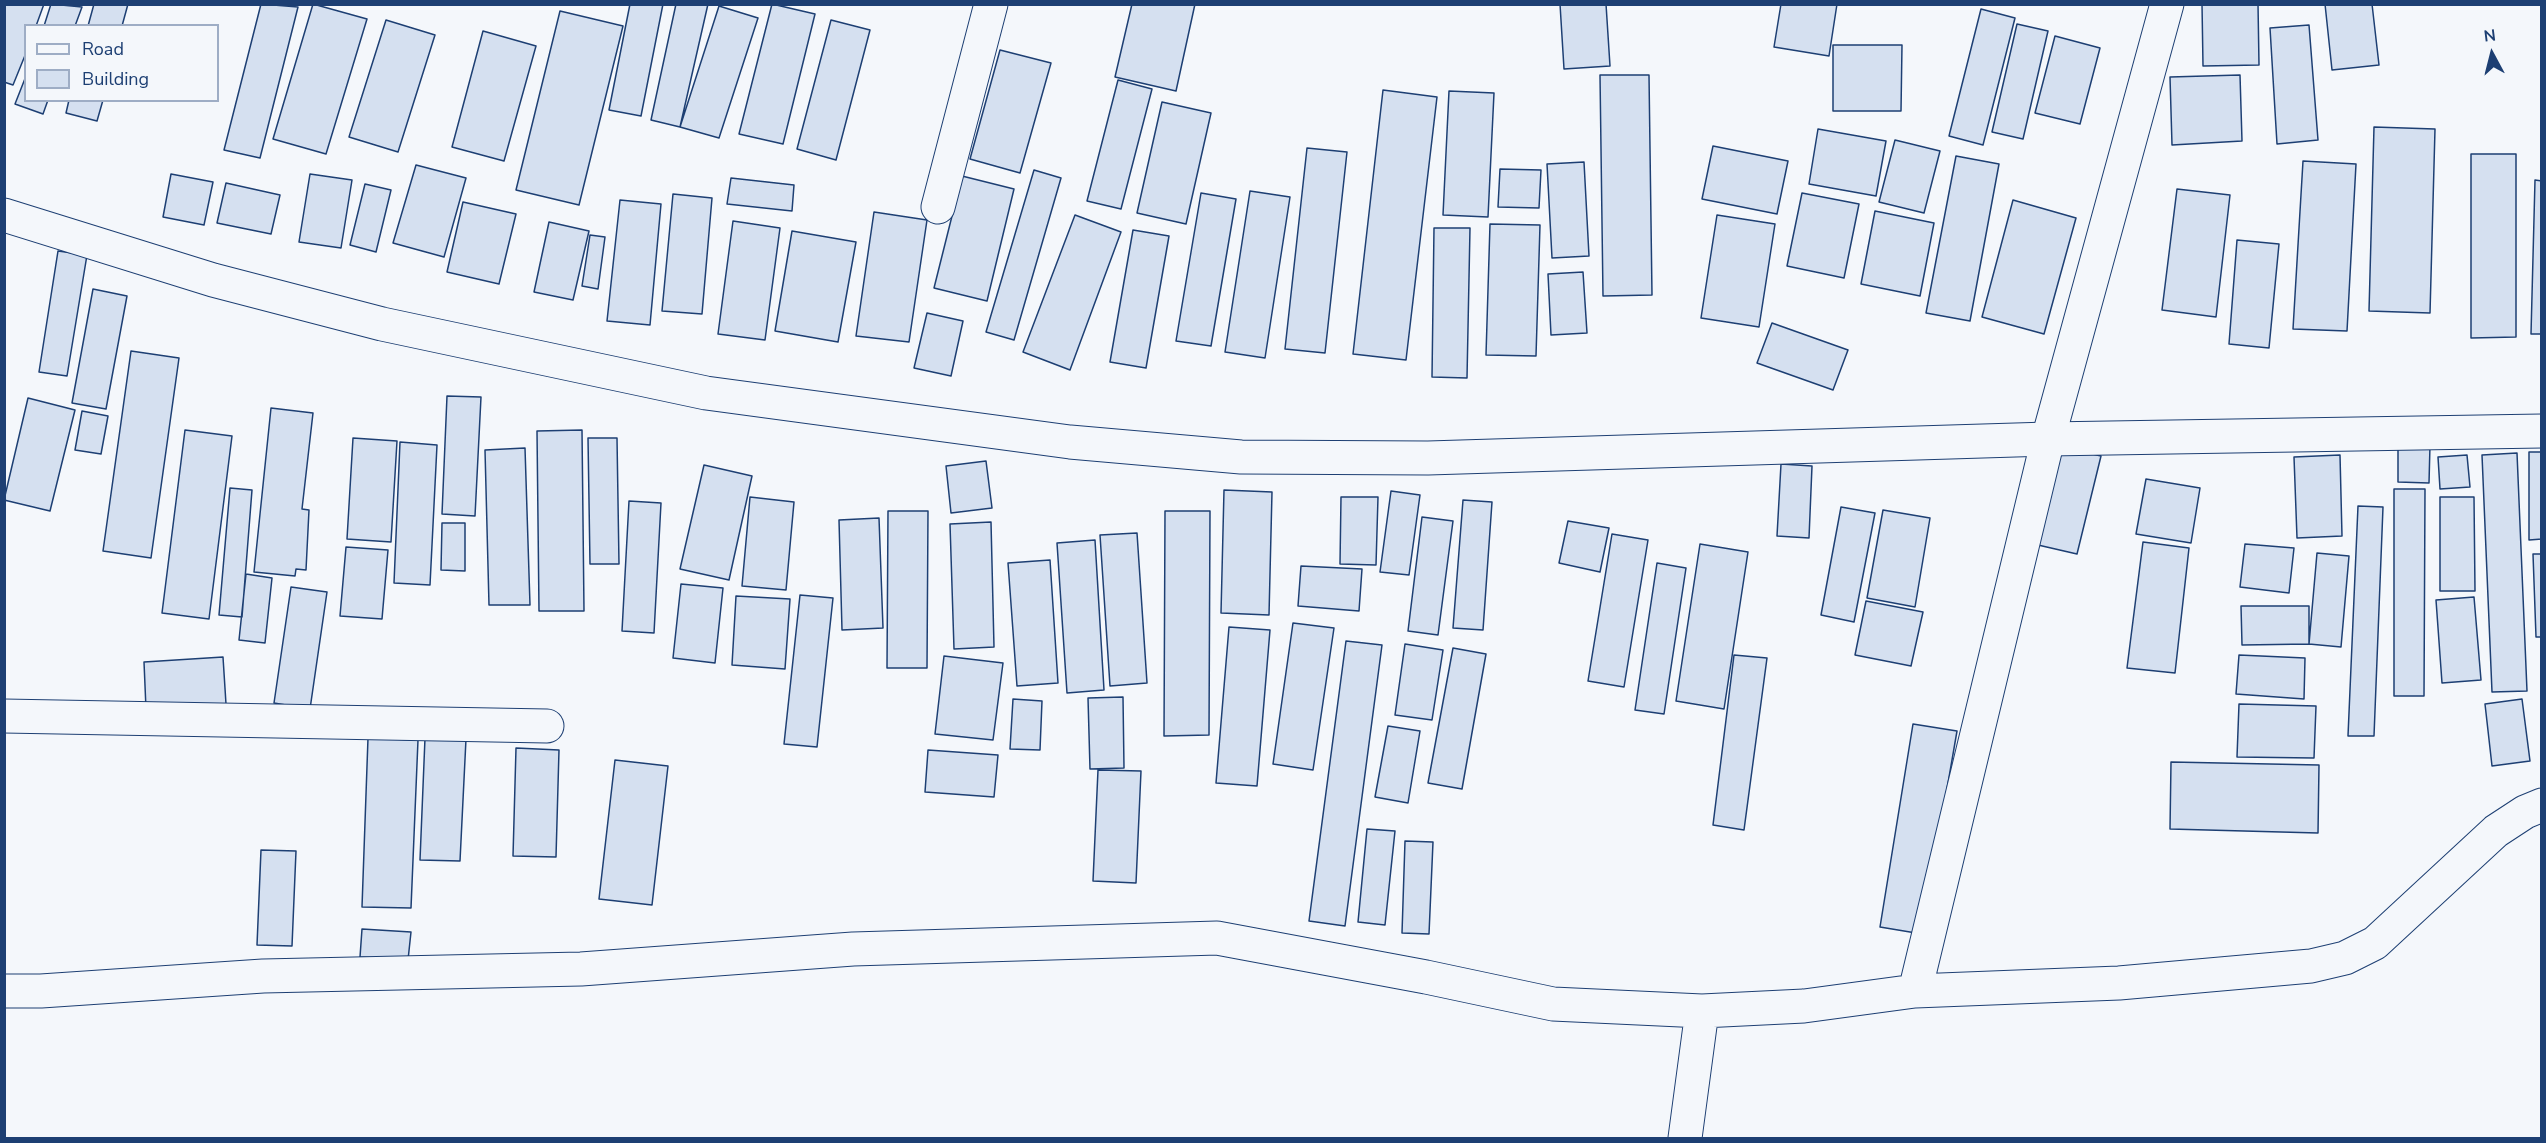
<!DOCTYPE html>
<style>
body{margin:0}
#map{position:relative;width:2546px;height:1143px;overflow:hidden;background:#f4f7fb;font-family:"Nunito Sans",sans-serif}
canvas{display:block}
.frame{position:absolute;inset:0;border:6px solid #1d3f73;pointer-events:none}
.legend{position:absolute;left:24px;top:24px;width:195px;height:78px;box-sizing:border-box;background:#f4f7fb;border:2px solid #9eadc5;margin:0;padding:8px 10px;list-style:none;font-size:18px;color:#1d3f73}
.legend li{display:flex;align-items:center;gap:12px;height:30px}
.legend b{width:30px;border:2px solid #9eadc5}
.north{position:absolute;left:2462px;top:24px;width:60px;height:60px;-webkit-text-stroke:4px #f4f7fb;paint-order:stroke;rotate:353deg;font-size:16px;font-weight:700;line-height:24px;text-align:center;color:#1d3f73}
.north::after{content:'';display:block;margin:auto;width:21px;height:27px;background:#1d3f73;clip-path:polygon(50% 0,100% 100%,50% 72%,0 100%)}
</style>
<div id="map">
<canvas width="2546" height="1143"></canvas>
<div class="frame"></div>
<ul class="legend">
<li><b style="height:8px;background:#f4f7fb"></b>Road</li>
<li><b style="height:16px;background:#d5e0f0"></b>Building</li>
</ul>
<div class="north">N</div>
</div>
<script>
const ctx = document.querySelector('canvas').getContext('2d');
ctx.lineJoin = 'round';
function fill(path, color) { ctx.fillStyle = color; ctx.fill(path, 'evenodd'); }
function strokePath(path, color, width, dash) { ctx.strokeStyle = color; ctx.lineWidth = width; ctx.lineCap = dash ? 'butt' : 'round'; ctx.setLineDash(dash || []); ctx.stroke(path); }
const building = new Path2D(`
 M4,4h40l-8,22h-10v27l-13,32 -9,-3z
 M51,4l31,3 -7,19h-31z
 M94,4h34l-6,22h-34z
 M261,4l37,3 -38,151 -36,-8z
 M313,4l54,15 -41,135 -53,-15z
 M630,4h33l-22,112 -32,-6z
 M676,4h32l-28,123 -29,-7z
 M772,4l43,10 -32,130 -44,-10z
 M1132,4h63l-19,87 -61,-14z
 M1560,4h46l4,62 -46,3z
 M1781,4h56l-8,52 -55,-9z
 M2202,4h56l1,61 -56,1z
 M2325,4h47l7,61 -47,5z
 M719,6l39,12 -39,120 -39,-11z
 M1981,9l34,9 -32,127 -34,-9z
 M560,11l63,15 -44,179 -63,-15z
 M386,20l49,15 -37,117 -49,-15z
 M831,20l39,10 -34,130 -39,-11z
 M2017,24l31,7 -25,108 -31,-7z
 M2309,25l9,115 -41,4 -7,-116z
 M483,31l53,15 -32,115 -52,-14z
 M2055,36l45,12 -20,76 -45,-11z
 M1833,45h69l-1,66h-68z
 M1000,50l51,13 -31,110 -50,-14z
 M1600,75h49l3,220 -49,1z
 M2240,75l2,66 -70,4 -2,-68z
 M26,76v24h22l-5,14 -28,-10z
 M1118,80l34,9 -31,120 -34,-8z
 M1383,90l54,7 -31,263 -53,-6z
 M1449,91l45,2 -6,124 -45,-2z
 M69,100h34l-6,21 -31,-8z
 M1162,102l49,11 -25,111 -49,-11z
 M2374,127l61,2 -5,184 -61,-2z
 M1818,129l68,12 -10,55 -67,-12z
 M1895,140l45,11 -16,62 -45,-11z
 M1713,146l75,15 -11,53 -75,-15z
 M1307,148l40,4 -22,201 -40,-4z
 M2471,154h45v183l-45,1z
 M1956,156l43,8 -29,157 -44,-8z
 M2303,161l53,3 -9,167 -54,-2z
 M1584,162l5,94 -37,2 -5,-94z
 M416,165l50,13 -22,79 -51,-14z
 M1500,169l41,1 -2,38 -41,-1z
 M1034,170l27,8 -47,162 -28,-8z
 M171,174l42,8 -9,43 -41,-8z
 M310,174l42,6 -11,68 -42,-6z
 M962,176l52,13 -27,112 -53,-13z
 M731,178l63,7 -2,26 -65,-7z
 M2535,180l7,1v153h-11z
 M226,183l54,12 -9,39 -54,-11z
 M365,184l26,6 -15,62 -26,-7z
 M2177,189l53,6 -14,122 -54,-7z
 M1250,191l40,6 -25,161 -40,-6z
 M1201,193l35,6 -25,147 -35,-5z
 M1802,193l57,11 -15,74 -57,-12z
 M673,194l39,4 -10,116 -40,-3z
 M620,200l41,4 -11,121 -43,-4z
 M2013,200l63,18 -32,116 -62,-17z
 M463,202l53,12 -17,70 -52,-12z
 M1875,211l59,12 -14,73 -59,-12z
 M874,212l53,8 -18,122 -53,-6z
 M1075,215l46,17 -51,138 -47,-18z
 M1717,215l58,9 -16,103 -58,-9z
 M733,221l47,7 -15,112 -47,-6z
 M549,222l40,9 -16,69 -39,-8z
 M1490,224l50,1 -4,131 -50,-1z
 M1434,228h36l-3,150 -35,-1z
 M1133,230l36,6 -23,132 -36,-6z
 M792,231l64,11 -18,100 -63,-11z
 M590,235l15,2 -7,52 -16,-3z
 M2237,240l42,4 -10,104 -40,-4z
 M58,251l29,4 -20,121 -28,-4z
 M1583,272l4,61 -36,2 -3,-61z
 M93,289l34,7 -21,113 -34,-6z
 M927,313l36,8 -12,55 -37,-8z
 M1772,323l76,27 -15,40 -76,-27z
 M131,351l48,7 -28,200 -48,-7z
 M447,396l34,1 -6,119 -33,-2z
 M28,398l47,12 -25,101 -46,-11z
 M271,408l42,5 -11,96 7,1 -3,60 -10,-1 -1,7 -41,-4z
 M82,411l26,5 -7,38 -26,-4z
 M185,430l47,6 -23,183 -47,-6z
 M582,430l2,181h-45l-2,-180z
 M353,438l44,3 -6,101 -44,-3z
 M588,438h29l2,126h-29z
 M400,442l37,3 -7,140 -36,-2z
 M2398,444l32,1 -1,38 -31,-1z
 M2062,447l39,9 -24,98 -39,-9z
 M525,448l5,157h-41l-4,-155z
 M2529,452h13v87l-13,1z
 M2517,453l10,238 -35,1 -10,-237z
 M2340,455l2,81 -45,2 -3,-81z
 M2467,455l3,32 -30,2 -2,-32z
 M986,461l6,47 -41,5 -5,-47z
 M1781,464l31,2 -3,72 -32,-2z
 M704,465l48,11 -23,104 -49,-11z
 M2146,479l54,9 -9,55 -55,-9z
 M230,488l22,2 -10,127 -23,-2z
 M2394,489h31l-1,207h-30z
 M1224,490l48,2 -3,123 -48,-2z
 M1391,491l29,4 -11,80 -29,-3z
 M750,497l44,5 -8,88 -44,-4z
 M1341,497h37l-2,68 -36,-1z
 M2440,497h34l1,94h-35z
 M1463,500l29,2 -9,128 -30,-2z
 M629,501l32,2 -7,130 -32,-2z
 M2358,506l25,1 -9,229h-26z
 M1841,507l34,6 -21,109 -33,-7z
 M1883,510l47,8 -15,89 -48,-9z
 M888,511h40l-1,157h-40z
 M1165,511h45l-1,224 -45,1z
 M1422,517l31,4 -15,114 -30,-4z
 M879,518l4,110 -41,2 -3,-110z
 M1568,521l41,7 -9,44 -41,-9z
 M991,522l3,125 -40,2 -4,-125z
 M442,523h23v48l-24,-1z
 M1137,533l10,150 -37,3 -10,-151z
 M1612,534l36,6 -24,147 -36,-6z
 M1095,540l9,150 -37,3 -10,-150z
 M2143,542l46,6 -14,125 -48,-5z
 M1700,544l48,8 -24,157 -48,-8z
 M2245,544l49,4 -5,45 -49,-6z
 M346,547l42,3 -6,69 -42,-3z
 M2317,553l32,3 -8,91 -32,-3z
 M2533,554h9v83h-6z
 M1050,560l8,123 -41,3 -9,-123z
 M1657,563l29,5 -22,146 -29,-4z
 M1301,566l61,3 -3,42 -61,-5z
 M246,574l26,4 -7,65 -26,-3z
 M681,584l42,4 -8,75 -42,-5z
 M291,587l36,5 -17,117 -36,-6z
 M800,595l33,3 -16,149 -33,-3z
 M736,596l54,3 -5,70 -53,-4z
 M2474,597l7,83 -39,3 -6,-83z
 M1866,601l57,11 -12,54 -56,-11z
 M2241,606h68v38l-67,1z
 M1293,623l41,5 -21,142 -40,-6z
 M1229,627l41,3 -13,156 -41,-3z
 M1346,641l36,4 -37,281 -36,-5z
 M1405,644l38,6 -11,70 -37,-5z
 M1453,648l33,6 -24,135 -34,-6z
 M1734,655l33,3 -23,172 -31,-5z
 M2239,655l66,3 -1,41 -68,-5z
 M944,656l59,7 -10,77 -58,-6z
 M223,657l3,47 -80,5 -2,-47z
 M1123,697l1,71 -34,1 -2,-71z
 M1013,699l29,2 -2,49 -30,-1z
 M2522,699l8,62 -38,5 -7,-62z
 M2239,704l77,2 -2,52 -77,-1z
 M1913,724l44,7 -35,203 -42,-7z
 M1388,726l32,5 -12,72 -33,-6z
 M368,738l50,2 -7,168 -49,-1z
 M425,738l41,1 -6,122 -40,-1z
 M516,748l43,2 -3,107 -43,-1z
 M928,750l70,5 -4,42 -69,-5z
 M615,760l53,6 -16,139 -53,-6z
 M2171,762l148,3 -1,68 -148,-4z
 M1098,770l43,1 -5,112 -43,-2z
 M1367,829l28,2 -10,94 -27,-3z
 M1405,841l28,1 -4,92 -27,-1z
 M261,850l35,1 -4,95 -35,-1z
 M362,929l49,3 -3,28 -48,-3z`);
fill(building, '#d5e0f0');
strokePath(building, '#1d3f73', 1.5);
const street = new Path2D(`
 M938,207l53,-203
 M4,716l543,10
 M4,991h37l222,-15 318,-7 272,-20 364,-11 209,39 127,27 149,7 102,-5 111,-15 204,-8 192,-17 34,-8 30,-15 121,-112 29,-19 17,-7
 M1915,991l133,-552 119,-435
 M1685,1138l17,-127`);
const secondary = new Path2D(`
 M4,215l209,65 169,44 324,69 364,49 171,15 187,1 620,-19 494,-8`);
strokePath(street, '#1d3f73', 35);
strokePath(secondary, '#1d3f73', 35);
strokePath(street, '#f4f7fb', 33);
strokePath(secondary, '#f4f7fb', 33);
</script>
